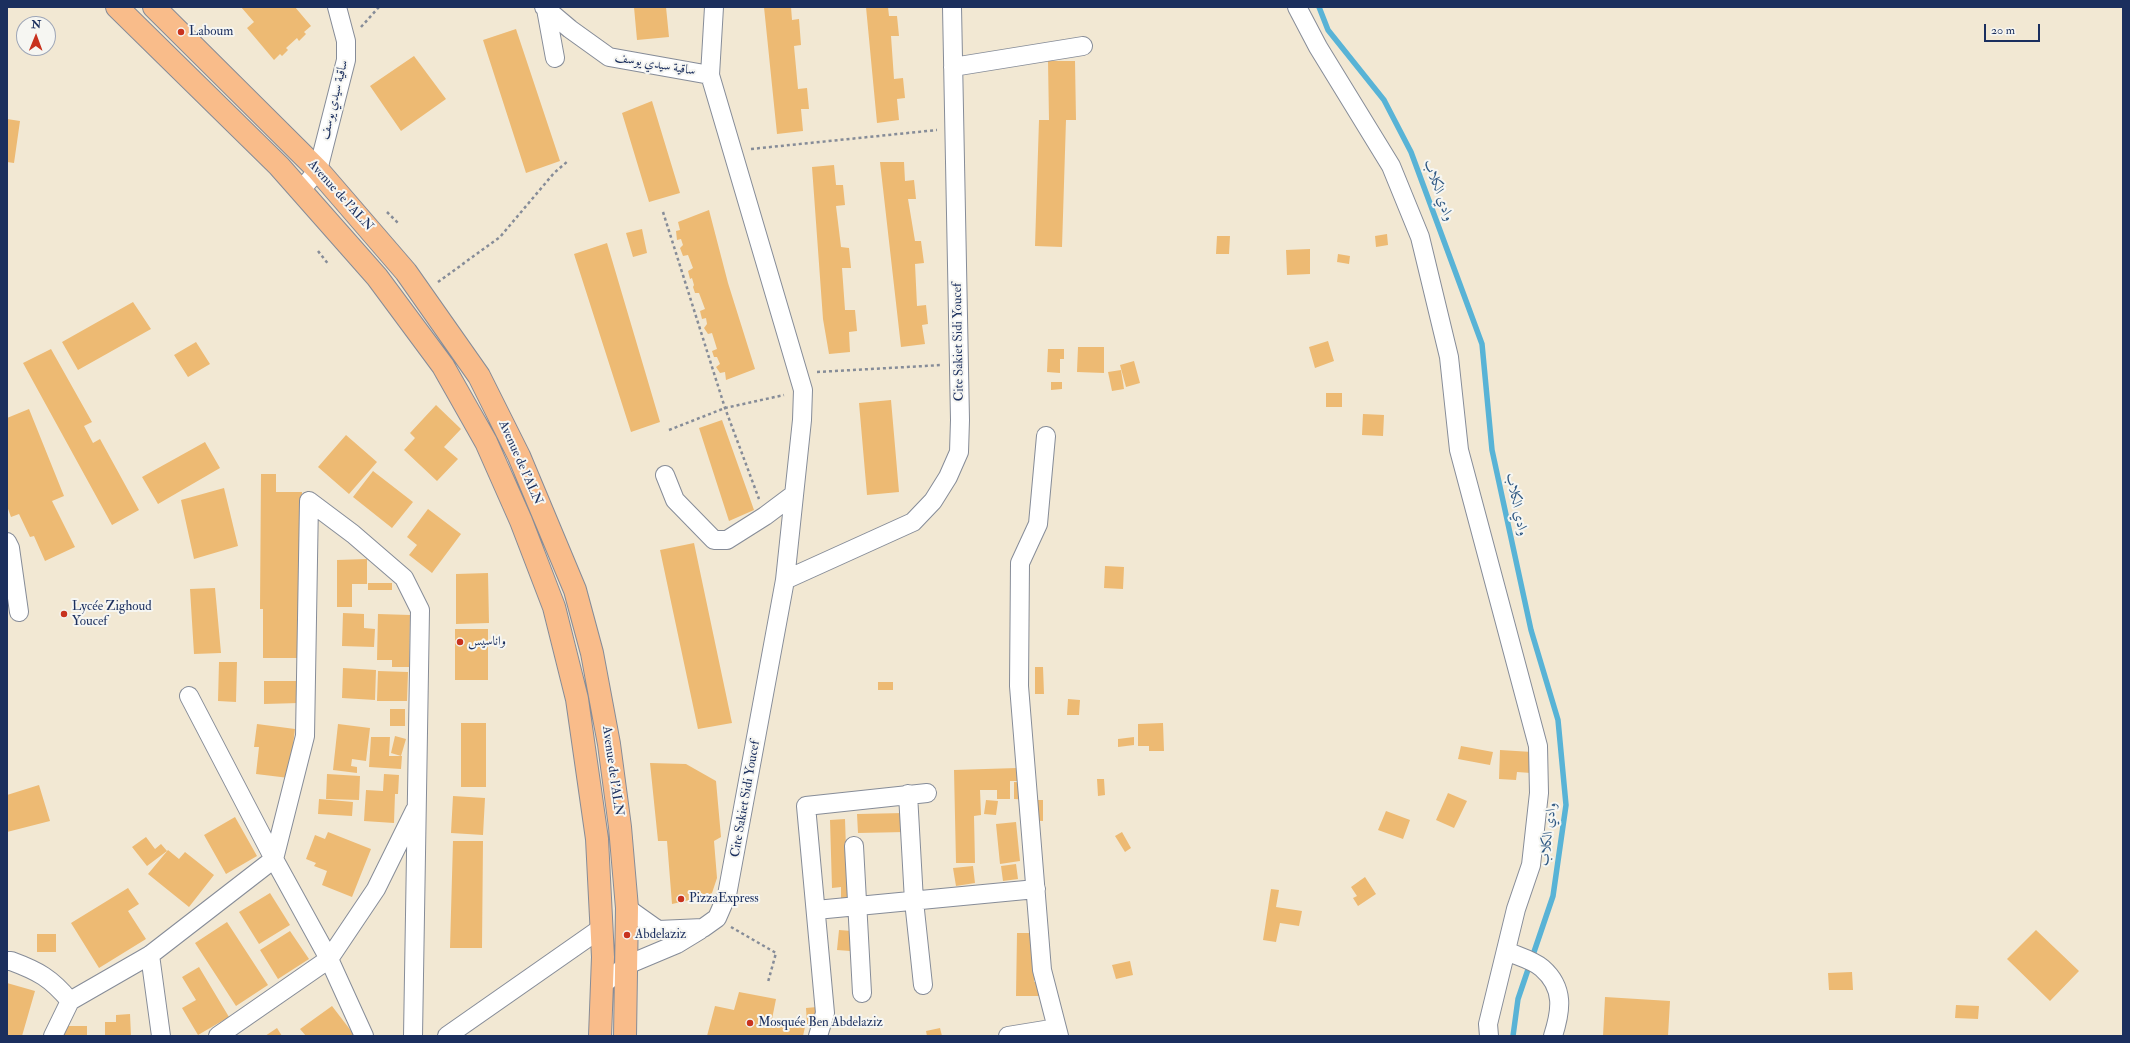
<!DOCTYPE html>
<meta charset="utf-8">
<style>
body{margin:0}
#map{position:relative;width:2130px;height:1043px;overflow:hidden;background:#f2e8d3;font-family:"IM FELL Double Pica",serif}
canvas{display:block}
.frame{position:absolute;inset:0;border:8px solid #1b2f5e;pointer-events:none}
.north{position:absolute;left:16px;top:16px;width:40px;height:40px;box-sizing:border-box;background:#f6f6f2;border:1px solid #9ea6b7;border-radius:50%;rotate:1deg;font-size:11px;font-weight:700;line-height:16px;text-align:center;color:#1b2f5e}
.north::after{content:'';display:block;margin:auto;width:14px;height:18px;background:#c8321e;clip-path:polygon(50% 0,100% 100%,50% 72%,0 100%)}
.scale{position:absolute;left:1984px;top:24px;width:56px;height:18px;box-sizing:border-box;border:2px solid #1b2f5e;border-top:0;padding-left:5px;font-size:12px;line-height:14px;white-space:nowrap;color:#1b2f5e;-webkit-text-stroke:3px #f6f6f2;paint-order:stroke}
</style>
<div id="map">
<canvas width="2130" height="1043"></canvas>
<div class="frame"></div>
<div class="north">N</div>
<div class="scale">20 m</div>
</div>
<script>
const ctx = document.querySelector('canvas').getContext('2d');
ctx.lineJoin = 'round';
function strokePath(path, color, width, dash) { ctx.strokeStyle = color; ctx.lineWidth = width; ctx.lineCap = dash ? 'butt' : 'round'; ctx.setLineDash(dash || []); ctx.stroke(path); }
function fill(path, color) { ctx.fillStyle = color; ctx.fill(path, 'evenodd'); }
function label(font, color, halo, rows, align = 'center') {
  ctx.font = font + ' "IM FELL Double Pica",Amiri,serif'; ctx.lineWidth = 4; ctx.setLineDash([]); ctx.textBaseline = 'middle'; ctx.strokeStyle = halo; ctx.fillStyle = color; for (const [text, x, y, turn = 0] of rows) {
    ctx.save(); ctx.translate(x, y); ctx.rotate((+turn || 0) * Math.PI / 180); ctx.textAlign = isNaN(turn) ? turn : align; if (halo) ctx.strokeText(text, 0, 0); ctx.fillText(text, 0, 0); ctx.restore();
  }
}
strokePath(new Path2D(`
 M1319,7l9,23 56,70 27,52 71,192 10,106 39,180 27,90 8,85 -13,91 -35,103 -5,37`), '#58b3d6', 5.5);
fill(new Path2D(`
 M241,7h54l16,19 -7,6 2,2 -7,7 -2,-3 -11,10 2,2 -6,6 -2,-2 -6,6 -27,-32 7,-6z
 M634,7h32l3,30 -32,3z
 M764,7h27l1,13 7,-1 2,26 -7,1 4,43 9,-1 2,21h-8l2,22 -26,3z
 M866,7h22l1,9h8l2,20h-8l3,43 9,-1 2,20 -8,1 2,21 -22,3z
 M516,29l44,132 -34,12 -43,-133z
 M414,56l32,43 -45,32 -31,-45z
 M1048,61h27l1,59h-10l-4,127 -27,-1 4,-126h10z
 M652,101l28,92 -31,9 -27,-89z
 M7,119l13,2 -6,42 -7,-1z
 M880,162h24l1,19 9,-1 2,19h-8l7,42h6l3,22 -9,1 2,42 9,-1 2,19 -6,1 3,19 -24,3z
 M834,165l2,20h7l2,20 -9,1 5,41 8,1 2,20h-9l3,42h10l2,21 -8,1 1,20 -21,2 -6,-35 -11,-152z
 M709,210l19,73 27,86 -29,11 -1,-8 -5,1 -4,-6 4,-3 -3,-7h-3l-2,-6 5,-2 -5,-16 -4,1 -4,-6 3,-4 -1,-6 -4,1 -2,-8 5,-2 -6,-16h-4l-2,-6 1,-2 -2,-7 -2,1 -2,-8 5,-3 -5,-13 -5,1 -3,-8 3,-3 -2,-6 -4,1 -1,-9 4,-1 -2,-8z
 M642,229l5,24 -14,4 -7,-24z
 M1387,234l1,11 -12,2 -1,-11z
 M1217,236h13l-1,18h-13z
 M607,243l53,179 -29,10 -57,-178z
 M1310,249v25l-23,1 -1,-25z
 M1338,254l12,2 -1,8 -12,-2z
 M133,302l18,27 -73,41 -16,-28z
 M1328,341l6,20 -19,7 -6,-21z
 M196,342l14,22 -22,13 -14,-22z
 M1078,347h26v26l-27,-1z
 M51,349l41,73 -8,4 9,17 7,-4 39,71 -27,15 -89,-162z
 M1048,349h16v10h-4v14l-13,-1z
 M1134,361l6,22 -14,4 -6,-22z
 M1121,370l3,19 -12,2 -4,-19z
 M1051,382h11v7l-11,1z
 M1326,393h16v14h-16z
 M891,400l8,92 -32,3 -8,-92z
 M436,405l25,24 -17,18 14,12 -21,22 -33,-31 11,-12 -5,-5z
 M29,409l35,87 -12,5 23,46 -30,14 -11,-25 -4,1 -11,-23 -8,3 -4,-11v-88z
 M1363,414l21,1 -1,21 -21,-1z
 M722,420l32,90 -25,11 -30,-93z
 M346,435l31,27 -28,32 -31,-27z
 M205,442l15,26 -62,36 -16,-27z
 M373,471l40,31 -21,26 -39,-31z
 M261,474h15v18h26l-1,120 -3,46h-35v-49h-3z
 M224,488l14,58 -44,13 -13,-59z
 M428,509l33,25 -29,39 -23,-18 8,-10 -10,-8z
 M694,543l38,180 -34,6 -38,-179z
 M367,559v25h-15v23h-15v-47z
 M1105,566l19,1 -1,22 -19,-1z
 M488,573l1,50 -33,1v-50z
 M368,583h24v7h-24z
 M215,588l6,65 -27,1 -4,-65z
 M343,613l21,1v14l11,1 -1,18 -32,-1z
 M378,614l32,1 -1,52h-17v-7h-15z
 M455,629h33v51h-33z
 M219,662h18l-1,40 -18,-1z
 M1035,667h8l1,27h-9z
 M343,668l33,2 -1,30 -33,-2z
 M378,671l30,1 -1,29h-30z
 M264,681h34l1,22 -35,1z
 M878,682h15v8h-15z
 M1068,699l12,1 -1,15h-12z
 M390,709h15v17h-15z
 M461,723h25v64h-25z
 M1163,723l1,28h-15v-5h-11v-22z
 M257,724l38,5 -6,49 -33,-4 3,-27h-5z
 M338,724l32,4 -4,33 -14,-2 -1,7 6,1v6l-24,-3z
 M395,736l11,3 -5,17 -10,-3z
 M371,737h19l-1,19h13l-1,13 -32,-2z
 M1134,737v8l-16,2v-8z
 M1461,746l32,6 -3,13 -32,-6z
 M1500,750l32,2 -1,21 -14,-1 -1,8 -17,-1z
 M650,763l36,1 30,17 5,56 -7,4 3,37 -5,15 -13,5 -27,6 -5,-63h-9z
 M1017,768v13h-7v18h-13v-9h-17l1,25 -7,1 1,47h-19l-2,-93z
 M327,774l33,2 -1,24 -33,-1z
 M384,774l15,1 -1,19h-3l-1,29 -30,-2 2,-31 17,1z
 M1097,779h7l1,16 -7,1z
 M1014,782l20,1 -1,17 -19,-1z
 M39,785l11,36 -43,11v-37z
 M1448,793l19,8 -13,27 -18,-8z
 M453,796l32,2 -2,37 -32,-2z
 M319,799l34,3 -1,14 -34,-2z
 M986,800l12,1 -2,14 -12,-1z
 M1020,800h23v21l-23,-1z
 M1386,811l24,9 -7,19 -25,-9z
 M904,813l1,19 -47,1 -1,-19z
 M235,817l22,39 -31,18 -22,-39z
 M845,819l1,30 10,49h-15v-11l-9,1 -2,-68z
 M1016,822l4,39 -20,3 -4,-40z
 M328,832l43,17 -19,48 -30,-12 5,-14 -13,-5 2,-3 -10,-4 9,-24 10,4z
 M1122,832l9,16 -6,4 -10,-16z
 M146,837l9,12 6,-5 6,7 -20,15 -15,-19z
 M453,841h30l-1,107h-32z
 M168,850l11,9 6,-7 29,23 -25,32 -41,-33z
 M1016,864l2,15 -15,2 -2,-15z
 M973,866l2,17 -19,3 -3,-18z
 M1365,877l11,17 -18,12 -5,-8 4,-2 -6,-9z
 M128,888l11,16 -11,7 18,28 -47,29 -28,-45z
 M1271,889l8,1 -3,17 26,4 -3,15 -19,-3 -4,19 -13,-2z
 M270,893l20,32 -31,19 -20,-32z
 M227,922l41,63 -32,21 -41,-63z
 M839,930l13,1 -2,20 -13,-1z
 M2036,930l43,41 -29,30 -43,-42z
 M290,931l19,28 -31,20 -18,-29z
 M1017,933h28l-11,11v38h9v14h-27z
 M37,934h19v18h-19z
 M1130,961l3,14 -17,4 -4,-14z
 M199,967l30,50 -31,18 -16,-27 14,-8 -14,-23z
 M1852,972l1,18h-24l-1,-17z
 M7,983l28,8 -13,45h-15z
 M739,992l37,7 -4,20 33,8 -2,9h-96l8,-30 19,4z
 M1605,997l65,4 -2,35h-65z
 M1956,1005l23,1 -1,13 -23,-1z
 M332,1006l23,30h-49l-6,-7z
 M817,1007v17h-10l-1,-16z
 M130,1014l1,22h-26v-14h11v-7z
 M62,1026h25v10h-25z
 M277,1028l5,8h-17z
 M940,1028l2,8h-15l-1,-5z`), '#edba73');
const street = new Path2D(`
 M544,7l26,22 39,28 101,18
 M1297,7l21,40 73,119 29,71 29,120 10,93 79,296 1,47 -8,72 -15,44 -28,115 1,12
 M546,9l9,49
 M953,67l130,-21
 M301,190l17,-20 28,-110v-19l-9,-34
 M1046,436l-8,88 -18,39 -1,123 23,284 17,66
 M665,475l10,25 39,40h13l38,-24 28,-21
 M309,501l44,33 51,44 16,32 -7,426
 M7,542l3,6 9,64
 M785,580l128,-58 20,-21 15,-24 11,-25 1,-32 -8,-413
 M189,696l85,163 55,100 35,77
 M908,794l6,107 9,84
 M854,846l8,147
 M627,908l31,22 45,-2 14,-10 10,-23 58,-315 17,-160 1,-30 -5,-17 -88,-298 4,-68
 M816,910l220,-21
 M1506,951c11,5 27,9 36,17 23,20 19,43 11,68
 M150,955l11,81
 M7,961h4c27,10 40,17 59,40
 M602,985l25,-20 50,-21 23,-14
 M53,1036l17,-35 80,-46 124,-96 31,-123 4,-235
 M218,1036l111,-77 47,-70 39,-79
 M447,1036l153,-107
 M818,1036l7,-23 -19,-207 121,-13
 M1008,1036l49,-8`);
const primary = new Path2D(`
 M117,7l162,159 98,111 66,89 43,76 35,79 33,86 23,92 20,140 6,118 -3,79
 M154,7l164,163 88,102 73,104 40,80 56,134 17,63 17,91 11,83 7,81 -2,128`);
strokePath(street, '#868c98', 20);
strokePath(primary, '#868c98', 24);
strokePath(new Path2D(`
 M361,27l18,-20
 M751,149l186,-19
 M387,212l11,11
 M663,212l62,196 34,91
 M318,251l11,14
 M438,282l62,-45 54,-64 14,-12
 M817,372l125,-7
 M669,430l56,-22 59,-13
 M731,927l45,26 -8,29`), '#868c98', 2.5, [3, 3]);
strokePath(street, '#fff', 18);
strokePath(primary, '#f9bc8a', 22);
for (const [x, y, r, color] of [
 [181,32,4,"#c8321e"],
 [64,614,4,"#c8321e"],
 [460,642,4,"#c8321e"],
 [681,899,4,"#c8321e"],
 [627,935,4,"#c8321e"],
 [750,1023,4,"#c8321e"]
]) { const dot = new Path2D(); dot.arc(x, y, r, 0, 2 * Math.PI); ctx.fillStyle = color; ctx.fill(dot); strokePath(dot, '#f6f6f2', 1.5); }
label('13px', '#1b2f5e', '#f6f6f2', [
 ["Laboum",189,32],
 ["Lycée Zighoud",72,607],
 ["Youcef",72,622],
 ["واناسيس",468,642],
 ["PizzaExpress",689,899],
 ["Abdelaziz",635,935],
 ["Mosquée Ben Abdelaziz",758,1023]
], 'left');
label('13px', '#1b2f5e', '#f6f6f2', [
 ["ساقية سيدي يوسف",655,65,10],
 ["ساقية سيدي يوسف",335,100,-76],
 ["Avenue de l'ALN",340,196,48],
 ["Cite Sakiet Sidi Youcef",959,342,-91],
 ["Avenue de l'ALN",520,463,66],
 ["Avenue de l'ALN",612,771,82],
 ["Cite Sakiet Sidi Youcef",746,799,-80]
]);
label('italic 14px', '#2d5782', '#f6f6f2', [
 ["وادي الكلاب",1438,191,70],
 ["وادي الكلاب",1516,505,78],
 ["وادي الكلاب",1549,834,-83]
]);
</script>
